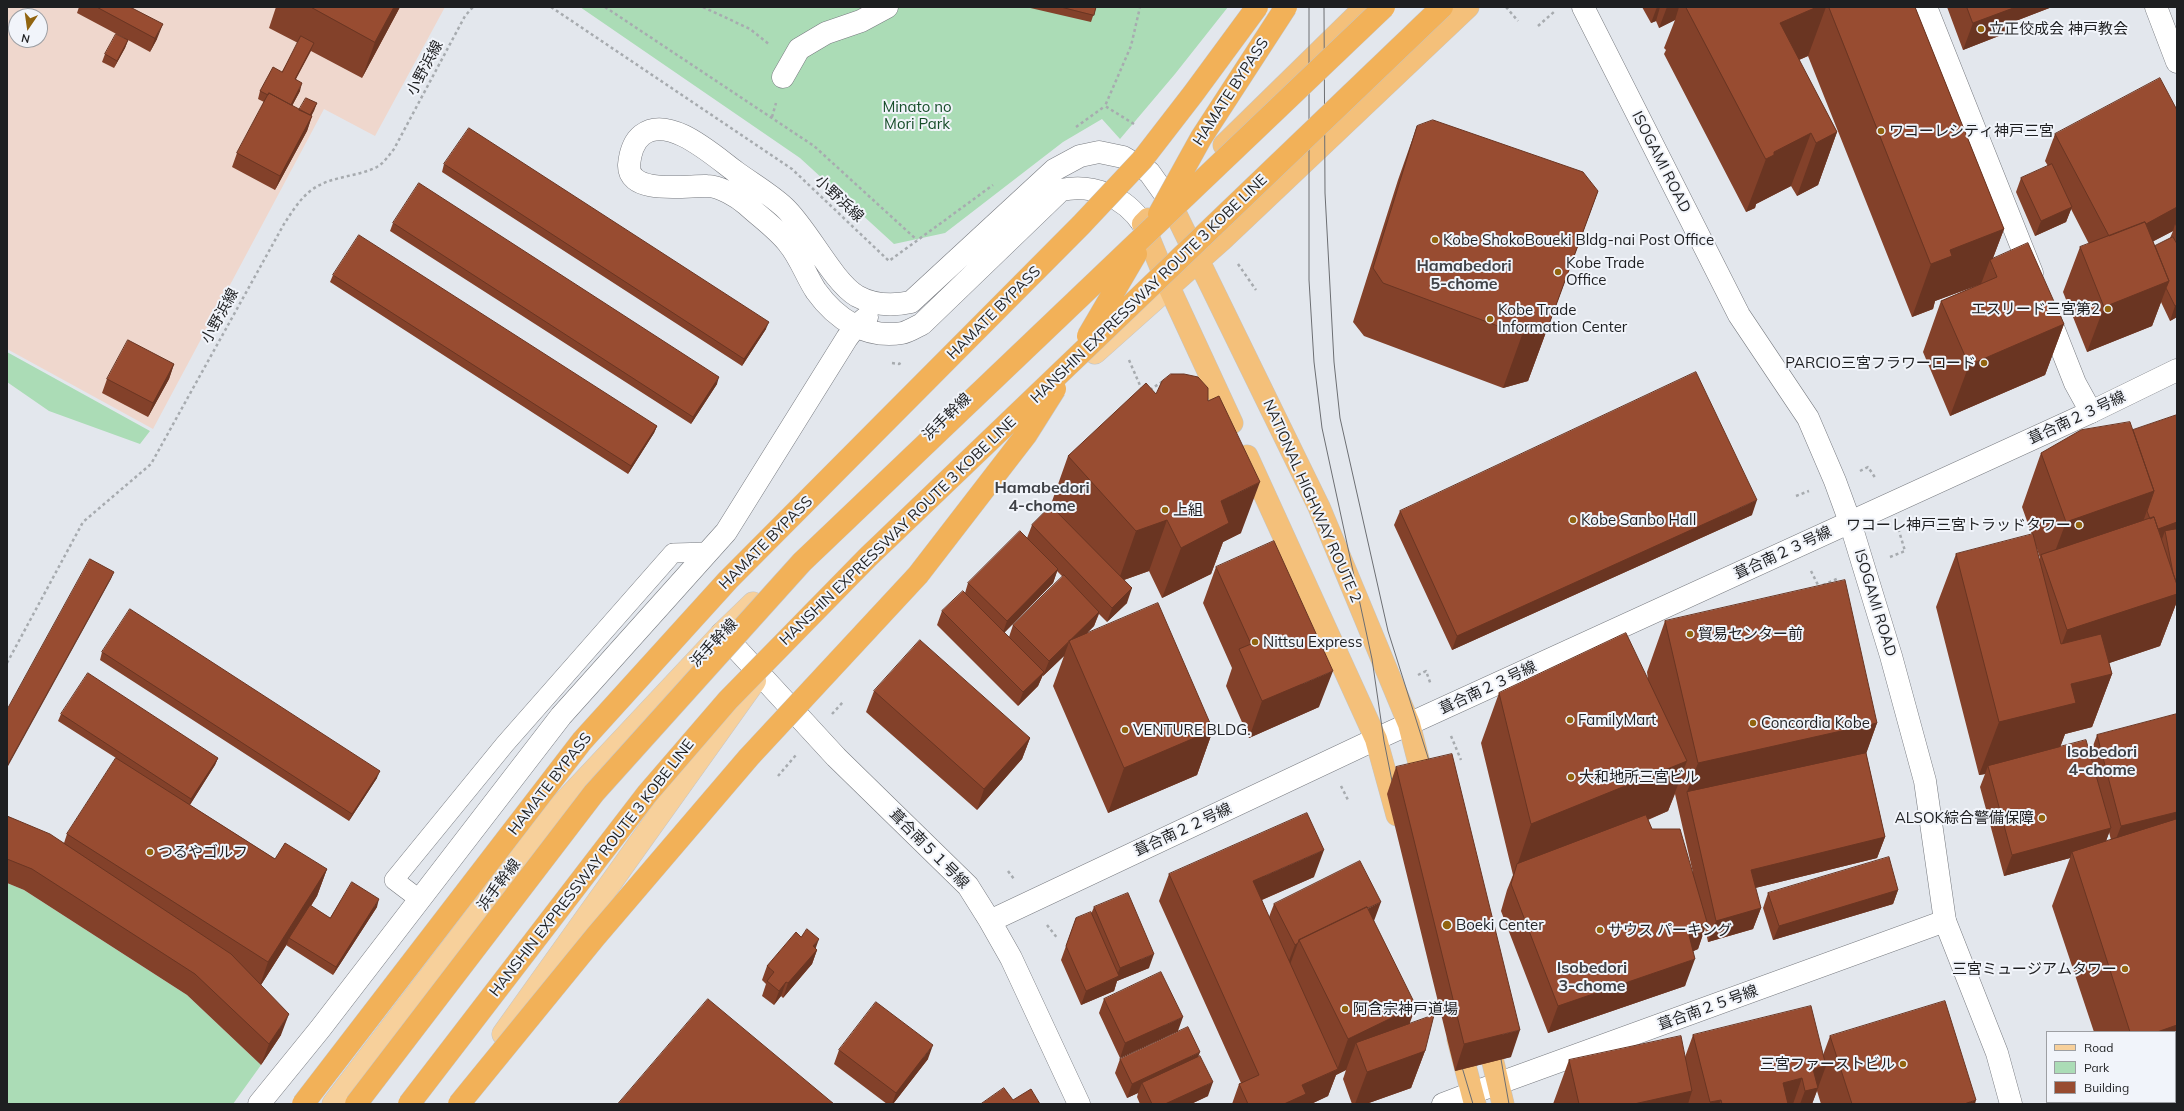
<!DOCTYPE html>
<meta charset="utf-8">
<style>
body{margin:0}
#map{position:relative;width:2184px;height:1111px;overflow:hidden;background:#e3e7ed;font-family:Mulish,sans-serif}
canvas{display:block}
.frame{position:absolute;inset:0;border:8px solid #1e1f21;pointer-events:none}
.legend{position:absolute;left:2046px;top:1031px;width:130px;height:72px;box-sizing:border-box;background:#f1f4fa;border:1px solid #9d9fa3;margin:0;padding:5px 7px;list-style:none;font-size:12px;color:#1e1f21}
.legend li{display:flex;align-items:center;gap:8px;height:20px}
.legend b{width:20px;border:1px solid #9d9fa3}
.north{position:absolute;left:8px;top:8px;width:40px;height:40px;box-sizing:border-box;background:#f1f4fa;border:1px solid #9d9fa3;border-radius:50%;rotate:193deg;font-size:11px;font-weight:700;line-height:16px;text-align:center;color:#1e1f21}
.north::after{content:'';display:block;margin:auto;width:14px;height:18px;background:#91640f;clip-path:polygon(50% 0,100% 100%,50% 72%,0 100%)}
</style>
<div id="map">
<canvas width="2184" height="1111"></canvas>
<div class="frame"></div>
<ul class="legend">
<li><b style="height:5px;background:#f7d09b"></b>Road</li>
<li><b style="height:11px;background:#abdcb6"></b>Park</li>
<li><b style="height:11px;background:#984c31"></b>Building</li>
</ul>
<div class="north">N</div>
</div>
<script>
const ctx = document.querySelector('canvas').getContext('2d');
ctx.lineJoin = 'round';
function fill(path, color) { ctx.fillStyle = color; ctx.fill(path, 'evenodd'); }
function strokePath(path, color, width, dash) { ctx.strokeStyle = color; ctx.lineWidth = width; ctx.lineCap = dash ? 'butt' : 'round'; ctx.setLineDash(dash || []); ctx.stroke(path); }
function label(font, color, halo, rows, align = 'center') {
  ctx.font = font + ' Mulish,"Noto Sans JP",sans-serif'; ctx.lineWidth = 4; ctx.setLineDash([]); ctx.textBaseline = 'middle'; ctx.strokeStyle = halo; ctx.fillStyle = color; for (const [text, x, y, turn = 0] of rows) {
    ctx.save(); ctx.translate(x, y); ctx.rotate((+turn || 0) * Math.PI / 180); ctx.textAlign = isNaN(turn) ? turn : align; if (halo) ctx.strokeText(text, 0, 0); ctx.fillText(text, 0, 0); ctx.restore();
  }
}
fill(new Path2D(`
 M7,7h438l-70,129 -51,-27 -171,320 -146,-80zM16,16h24v24h-24z`), '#efd7cd');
fill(new Path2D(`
 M580,7h648l-53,67 -55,65 -18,-20 -39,23 -118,91 -51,11 -94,-86z
 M7,352l143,79 -10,13 -91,-33 -42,-29z
 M7,883l17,7 163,105 74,70 -28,39h-226z`), '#abdcb6');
const service = new Path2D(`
 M419,899l-25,-19 111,-136 168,-191 36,-1`);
const pedestrian = new Path2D(`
 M783,77l16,-28 27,-16 35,-12 26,-14`);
const minor = new Path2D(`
 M1583,7l156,308 69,103 27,63 15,41 41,134 34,125 20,140 52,132 14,51
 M1926,7l106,266
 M2156,7l21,55
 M1143,224c-18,-27 -50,-41 -82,-34l-139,134c-6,3 -14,8 -20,9 -36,6 -66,-14 -86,-42 -10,-15 -16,-34 -28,-48 -11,-14 -28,-26 -41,-38 -9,-8 -27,-19 -40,-19 -18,-1 -79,10 -78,-21 1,-11 4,-23 13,-30 27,-21 72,21 94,37 15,11 34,22 48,35 24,22 48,74 73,89 18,10 36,10 54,6l143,-132 26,-14 19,-4 24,5 26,15 20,28
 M2047,312l28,71 16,29
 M259,1104l61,-75 241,-313 165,-184 121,-194 9,-12 11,-9
 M1443,1104l29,-11`);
const tertiary = new Path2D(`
 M722,633l114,124 132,129 22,35 21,37 68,146
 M990,921l386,-182 715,-327 86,-42
 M1472,1093l473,-172`);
const primary = new Path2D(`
 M1095,353l74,-66
 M503,1034l252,-353
 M333,1104l225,-296 164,-175 31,-30`);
const trunk = new Path2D(`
 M1224,145l141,-138
 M1169,200l150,307 90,217 17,66
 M1148,219l-5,5 26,63 63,136
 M1169,287l53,-47 246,-233
 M1247,456l129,283 21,76
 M1486,1033l17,71
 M1458,1039l17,65`);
strokePath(service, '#787b80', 20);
strokePath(pedestrian, '#787b80', 23);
strokePath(minor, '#787b80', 23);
strokePath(tertiary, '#787b80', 23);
strokePath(primary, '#c4c5c5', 23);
strokePath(trunk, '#c4c5c5', 23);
strokePath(new Path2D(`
 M551,7l241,162 97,92 104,-76
 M605,7l209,139 103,94
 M703,7l47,22 20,16
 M1506,7l12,14
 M1538,26l17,-15
 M772,117l4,-14
 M1134,124l-29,-18 26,-60 9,-39
 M1076,127l29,-21
 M1238,264l18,26
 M1129,360l13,30
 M892,363l7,1 3,-2
 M1150,390l13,-9
 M1860,471l8,-4 8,12
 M1796,496l13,-5
 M1890,557l15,-6 -6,-20
 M1811,571l8,16
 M1823,585l16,-7
 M7,663l76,-141 68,-58 133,-240c8,-12 16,-26 29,-35 18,-13 44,-12 64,-22 7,-4 12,-12 17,-18l71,-133 8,-9
 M1418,675l8,-4 5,14
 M832,714l11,-12
 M1451,736l10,24
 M778,776l18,-21
 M1341,786l7,14
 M1008,871l6,8
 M1047,925l11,14`), '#a7abaf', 2.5, [3, 3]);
strokePath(service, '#fff', 19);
strokePath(pedestrian, '#fff', 22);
strokePath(minor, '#fff', 22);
strokePath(tertiary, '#fff', 22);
strokePath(primary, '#f7d09b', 22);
strokePath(trunk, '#f4c07a', 22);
strokePath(new Path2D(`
 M1309,7v273l5,82 8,66 50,231 12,82 10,50
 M1324,7l1,186 9,169 6,56 48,213 44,139
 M1499,1048l10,56
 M1459,1057l14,47`), '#6c6e72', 1);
const motorwayBridge = new Path2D(`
 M1159,214l42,-76 85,-131
 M1088,336l48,-82
 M303,1104l279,-363 146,-161 353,-355 61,-65 51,-66 64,-87
 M356,1104l238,-311 208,-231 582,-555
 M409,1104l238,-310 81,-94 140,-143 574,-550
 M459,1104l137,-168 153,-179 169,-182 108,-140 29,-46`);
strokePath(motorwayBridge, '#c4c5c5', 23, []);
strokePath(motorwayBridge, '#f2b158', 22);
fill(new Path2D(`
 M79,7h51l27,32 -7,13 -22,-12 -3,8 -11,20 -12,-6 3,-8 19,-16 -47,-25z
 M276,7h124l-38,71 -51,-27 -15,28 4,12 -8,15 7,4 18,-7 -6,13h1l-5,15 -32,59 -43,-23 5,-14 27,-51 -6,-3 2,-8 22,-19 16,-29 -29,-15z
 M1026,7h70l-5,15z
 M1642,7h273l89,222 -11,29 71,66 -19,51 -95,41 -27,-64 18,-51 40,-17 -46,17 -2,8 -21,8 -104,-261 -9,4 38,72 -19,53 -21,11 -6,-10 -35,18 -1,4 -9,4 -82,-158 2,-4 -2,-2 11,-28 -16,8 -3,-7 -5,2z
 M1947,7h105l-39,15 -4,10 -46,18z
 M2177,110v207l-7,4 -9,-19 -9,24 -65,26 -24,-60 17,-45 9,-3 -18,-35 -5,13 -31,14 -19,-44 5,-14 27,-12 -3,-5 10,-27zM2173,231l-3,7 -15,8 -2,-5z
 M1417,126l181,65 -70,190 -25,7 -139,-52 -11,-14 45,-142z
 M444,164l322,165 -24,37 -300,-194z
 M393,223l324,161 -26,40 -301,-193z
 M333,275l324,151 -3,7 -26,41 -298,-192z
 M174,364l-5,15 -21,38 -46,-24 5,-14z
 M1156,394l52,7 33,132 -18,9 -12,32 -49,24 -13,-27 -25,9 3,23 -20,19 -8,-8 -5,12 -7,7 126,97 -16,45 -89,38 -55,-127 11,-30 -21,20v-1l-5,11 -20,20 -81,-81 5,-14 23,-18 3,-10 59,-45 5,-13 18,-18 18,-51zM1057,571l6,6 -50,48 -4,12 -5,-4 49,-50z
 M2177,415v188l-1,1 -16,42 -51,17 3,11 -20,53 -27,7 -5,13 30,7 7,-19 80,-21v390h-121l1,-2h118v-70h-81l-42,-126 18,-48 -66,18 -24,-89 5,-13 -6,1 -43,-168 20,-53 76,-19 -10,-28 19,-54 92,-23zM2036,546l4,12 -1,2zM2109,832l2,8 -5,1z
 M1400,511l352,4 -300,135 -58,-125z
 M1216,567l103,140 -70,31 -23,-52 6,-18 -29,-65z
 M1665,621l212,102 -11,30 19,84 -8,21 -122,30 6,20 -8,21 -45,13 -3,-14 -7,21 -5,2 -8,35 -137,47 -47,-122 6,-21 6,-15 -32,-132 18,-50 149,-13 -1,-8zM1675,794l18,79 -41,-44 -4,-9 20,-9z
 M102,652l275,126 -28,43 -249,-161z
 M874,691l156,47 -8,21 -45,51 -111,-98z
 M61,714l157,44 -3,7 -25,40 85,54 52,10 -10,27 -6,10 19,12 47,-11 -44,68 -47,-30 1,-1 -26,41 20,50 -20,30 -74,-70 -163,-105 -17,-7v-67l57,27 3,-9 49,-76 -58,-37z
 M1396,767l115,290 -56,14 -68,-277z
 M1169,874l145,3 -52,23 7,17 5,-13 100,17 36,103 15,27 -14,37 -45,16h-14l-9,-25 3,-9 -10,5 -8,21 -17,8h-79l7,-20 2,-1 -82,-182z
 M1898,890l-5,14 -120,36 -10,-32 5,-15z
 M1094,907l55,61 -32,13 -3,10 -33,14 -20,-45 15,-42 15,-4z
 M801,937l16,13 -5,14 -29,34 -2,-2 -7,9 -12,-9 4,-12 -4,-4 5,-14z
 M1104,999l74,32 -58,27 -21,-45z
 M1693,1035l130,20 7,-19 145,68h-154l-4,-13 -5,13h-259l16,-44 116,-3z
 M839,1050l89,9 -35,45h-6l-53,-40z
 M1198,1057l10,39 -17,8h-51l-3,-7 1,-4 -11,5 -12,-25 5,-14z`), '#83412a');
fill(new Path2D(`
 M394,7h6l-38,71 13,-36z
 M1657,7h3l-4,14 -5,2z
 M1667,7h12l-4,13 -16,8z
 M1817,7h9l-18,49 -47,20 19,-53z
 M2013,7h39l-39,15 -4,10 -46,18 10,-27z
 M163,24l-6,15 -7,13 5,-14z
 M128,40l-3,8 -11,20 3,-7z
 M314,43l-3,7 -19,36 3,-7z
 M302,83l-2,8 -13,24 3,-8z
 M317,103l-3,8 -7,13 3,-8z
 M312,116l-5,15 -32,59 5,-14z
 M1837,132l-19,53 -21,11 19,-53z
 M1811,133l-20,53 -35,18 -1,4 -9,4 20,-53 8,-7z
 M1598,191l-70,190 -25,7 19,-53z
 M2072,207l-6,15 -31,14 6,-15z
 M2177,207v21l-2,-4 -2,7 -70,37 9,-26z
 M2004,229l-13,34 -1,-3 -9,24 -46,17 -2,8 -21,8 19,-53 19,-14z
 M2169,281l-17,45 -65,26 17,-45z
 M2177,305v12l-7,4 5,-15z
 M769,322l-3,7 -24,37 2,-7z
 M2064,324l-19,51 -95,41 19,-51z
 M174,364l-5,15 -21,38 5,-14z
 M719,377l-2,7 -26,40 2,-7z
 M657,426l-3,7 -26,41 3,-8z
 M1260,482l-19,51 -18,9 -12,32 -49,24 19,-50 40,-47z
 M2154,491l-19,53 -88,29 19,-51z
 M1757,500l-5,15 -300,135 5,-14z
 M1167,520l-18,51 -31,11 18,-51z
 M2177,522v19l-12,-10 -6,16 -5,-17z
 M1058,569l-5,14 -51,52 5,-14z
 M114,572l-3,7 -104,189v-2z
 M2177,584v19l-1,1 -16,42 -113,38 20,-54z
 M1132,588l-5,15 -20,19 5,-14z
 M1099,612l-5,14 -22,22 -3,-7z
 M1069,642l-5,14 -21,20 6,-15z
 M1333,671l-14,36 -70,31 13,-37z
 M1044,672l-6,14 -20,20 5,-14z
 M2112,674l-20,53 -27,7 -8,22 -69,10 -3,8 -6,1 20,-53 72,-38z
 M1877,723l-18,51 -172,18 11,-29z
 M1213,730l-16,45 -89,38 16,-45z
 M1030,738l-8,21 -45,51 7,-21z
 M218,758l-3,7 -26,41 2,-7z
 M1687,761l-19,50 -154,64 17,-51z
 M380,771l-3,7 -28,43 3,-7z
 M2177,812v19l-64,16 8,-21z
 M2111,828l-8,21 -31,3 -2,6 -66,18 8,-21z
 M1885,837l-8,21 -134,33 8,-21z
 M1324,850l-10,27 -71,31 10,-27z
 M327,869l-10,27 -27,42h-1l-2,6 -28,44 9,-26z
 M1898,890l-5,14 -120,36 6,-14z
 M379,899l-2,8 -44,68 3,-8z
 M1381,902l-10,27 -71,13z
 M1761,908l-8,21 -45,13 8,-21z
 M1707,922l-9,27 -19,9 9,-27z
 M819,939l-5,14 -1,-7z
 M1298,943l-10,27 -3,1 10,-26z
 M817,950l-5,14 -29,34 5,-15z
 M1154,954l-5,14 -32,13 -3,10 -33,14 5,-14 30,-13 4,-10z
 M1695,959l-10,27 -137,47 10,-27z
 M786,982l-5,14 -7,9 5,-14z
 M1416,1006l-13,36 -47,1 -10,27 -10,5 -8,21 -17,8h-27l18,-19 35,-15 11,-31z
 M289,1014l-8,21 -20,30 8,-21z
 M1183,1017l-5,14 -58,27 5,-15z
 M2177,1025v48h-2v-41h-18z
 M1520,1030l-9,27 -56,14 9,-27z
 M933,1045l-5,14 -35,45h-1l4,-11z
 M1425,1051l-14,37 -45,16h-11l12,-32z
 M1200,1052l-5,14 -53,17 -4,10 -11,5 5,-14z
 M1826,1066l-14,38h-12l13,-35z
 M1802,1078l-9,26h-18l8,-21z
 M1213,1082l-5,14 -17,8h-26z
 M1692,1091l-4,13h-54z
 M1721,1100l-2,4h-9v-2z
 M1976,1100l-1,4h-11z`), '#6a3522');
const building = new Path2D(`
 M97,7h33l33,17 -8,14z
 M311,7h83l-19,35z
 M1061,7h35l-2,8z
 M1686,7h131l-37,16 57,109 -21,11 -5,-10 -37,19v3l-8,4z
 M1829,7h86l89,222 -54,21 2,6 -21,8z
 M1967,7h49l-43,16z
 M116,34l12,6 -11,21 -12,-7z
 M301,36l13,7 -19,36 7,4 -11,22 -22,-12 -1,2 -8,-4 13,-24 9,5z
 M2160,78l17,32v97l-31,17 -1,-2 -36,14 -54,-102z
 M269,93l43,23 -32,60 -43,-23z
 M306,98l11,5 -7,12 -11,-5z
 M1433,120l150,52 15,19 -50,136 -26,8 -139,-52 -10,-15 44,-142z
 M469,128l300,194 -25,37 -300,-195z
 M2052,164l20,43 -31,14 -20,-43z
 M419,183l300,194 -26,40 -300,-194z
 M2145,222l24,59 -65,26 -24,-60z
 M359,235l298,191 -26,40 -298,-191z
 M2173,237l4,7v61l-2,1 -9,-18 3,-7 -14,-35z
 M2028,243l36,81 -95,41 -28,-64 56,-24 -7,-17z
 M128,340l46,24 -21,39 -46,-24z
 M1696,372l61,128 -300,136 -57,-125z
 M1171,374h13l14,3 10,11v13l11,-5 41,86 -39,19 8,22 -48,25 -14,-28 -31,11 -68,-75 78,-73 10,11 6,-13z
 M2177,415v107l-19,7 -4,-12 -4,2 -3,-8 7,-20 -21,-61z
 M2130,422l24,69 -88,31 -25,-69 40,-23z
 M1051,506l81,82 -20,20 -80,-83z
 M2154,517l23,68v9l-110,36 -26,-75z
 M2177,529v55l-4,-11 -8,-42z
 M1020,531l38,38 -51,52 -39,-38z
 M2033,534l28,110 40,-10 11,40 -41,10 5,19 -77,19 -43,-168z
 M1274,541l59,130 -71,30 -23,-52 12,-5 -35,-77z
 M90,559l24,13 -107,194v-56z
 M1064,575l35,37 -50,49 -36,-36z
 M1845,580l32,143 -179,40 -33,-142z
 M963,591l81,81 -21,20 -81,-81z
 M1158,603l55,127 -89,38 -55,-127z
 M130,609l250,162 -28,43 -250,-162z
 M1626,633l61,128 -156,63 -32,-131z
 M920,640l110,98 -46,51 -110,-98z
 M88,673l130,85 -27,41 -130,-85z
 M2177,714v98l-56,14 -24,-91z
 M2086,740l25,88 -99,27 -24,-89z
 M1866,753l19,84 -134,33 10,38 -45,13 -29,-129z
 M1452,754l68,276 -56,14 -68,-277z
 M116,758l159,101 10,-16 42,26 -59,93 -201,-128z
 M1307,813l17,37 -71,31 85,188 -36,16 4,9 -22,10h-36l-9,-20 20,-9 -90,-201z
 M1646,815l6,14h28l27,93 -19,9 7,28 -137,47 -47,-122 6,-20z
 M7,816l43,18 181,120 58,60 -20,30 -74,-70 -163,-105 -25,-10z
 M2177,819v206l-20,7h-27l-58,-180z
 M1889,857l9,33 -119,36 -11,-33z
 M1360,861l21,41 -13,6 -1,-1 -68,33 -1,3 -3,2 -21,-41z
 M352,882l27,17 -43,68 -47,-29 21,-33 20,13z
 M1128,893l26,61 -34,14 -26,-61z
 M1367,907l49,99 -68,33 -49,-99z
 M1091,912l28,64 -33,15 -20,-45 10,-28z
 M807,929l12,10 -6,7 4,4 -29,33 -2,-1 -7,9 -12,-10 7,-9 -7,-6 29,-34 5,5z
 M1161,972l22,45 -58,26 -21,-44z
 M708,999l126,105h-216z
 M1945,1001l31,99 -12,4h-112l-22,-68z
 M876,1002l57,43 -37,48 -57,-43z
 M1811,1006l15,60 -13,3 5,19 -13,3 -3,-13 -19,5 5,21h-66l-1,-4 -11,2 -17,-67z
 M1434,1015l-9,36 -58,21 -11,-29z
 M1188,1027l12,25 -68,32 -12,-25z
 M1681,1036l11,55 -58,13h-55l-10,-44z
 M2175,1047h2v57h-103v-2h101z
 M1200,1056l13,26 -48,22h-13l-10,-21z
 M1004,1088l9,12 18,-11 9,15h-59z`);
fill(building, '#984c31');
strokePath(building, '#6a3522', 1);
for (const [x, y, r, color] of [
 [1981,29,4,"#91640f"],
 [1881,131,4,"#91640f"],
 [1435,240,4,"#91640f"],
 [1558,272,4,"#91640f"],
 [2108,309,4,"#91640f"],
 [1490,319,4,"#91640f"],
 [1984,363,4,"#91640f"],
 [1165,510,4,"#91640f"],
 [1573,520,4,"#91640f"],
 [2079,525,4,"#91640f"],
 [1690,634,4,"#91640f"],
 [1255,642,4,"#91640f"],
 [1570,720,4,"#91640f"],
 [1753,723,4,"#91640f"],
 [1125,730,4,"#91640f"],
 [1571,777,4,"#91640f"],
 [2042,818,4,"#91640f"],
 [150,852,4,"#91640f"],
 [1447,925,5,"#91640f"],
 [1600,930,4,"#91640f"],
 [2125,969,4,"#91640f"],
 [1345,1009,4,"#91640f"],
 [1903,1064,4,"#91640f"]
]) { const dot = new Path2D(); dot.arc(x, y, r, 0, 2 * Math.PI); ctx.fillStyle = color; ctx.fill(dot); strokePath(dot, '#f1f4fa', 1.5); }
label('15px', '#1e1f21', '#f1f4fa', [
 ["立正佼成会 神戸教会",1989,29],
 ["ワコーレシティ神戸三宮",1889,131],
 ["Kobe ShokoBoueki Bldg-nai Post Office",1443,240],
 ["Kobe Trade",1566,263],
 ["Office",1566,280],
 ["エスリード三宮第2",2100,309,"right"],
 ["Kobe Trade",1498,310],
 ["Information Center",1498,327],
 ["PARCIO三宮フラワーロード",1976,363,"right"],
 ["上組",1173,510],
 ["Kobe Sanbo Hall",1581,520],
 ["ワコーレ神戸三宮トラッドタワー",2071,525,"right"],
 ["貿易センター前",1698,634],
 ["Nittsu Express",1263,642],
 ["FamilyMart",1578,720],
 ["Concordia Kobe",1761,723],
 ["VENTURE BLDG.",1133,730],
 ["大和地所三宮ビル",1579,777],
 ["ALSOK綜合警備保障",2034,818,"right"],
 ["つるやゴルフ",158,852],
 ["Boeki Center",1456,925],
 ["サウス パーキング",1608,930],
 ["三宮ミュージアムタワー",2117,969,"right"],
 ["阿含宗神戸道場",1353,1009],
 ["三宮ファーストビル",1895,1064,"right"]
], 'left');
label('15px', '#1e1f21', '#f1f4fa', [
 ["小野浜線",425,68,-62],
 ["HAMATE BYPASS",1231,92,-57],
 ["ISOGAMI ROAD",1661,162,63],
 ["小野浜線",839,199,43],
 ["HANSHIN EXPRESSWAY ROUTE 3 KOBE LINE",1149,289,-44],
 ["HAMATE BYPASS",994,313,-45],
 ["小野浜線",220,316,-61],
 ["浜手幹線",947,417,-44],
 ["葺合南２３号線",2077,418,-25],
 ["NATIONAL HIGHWAY ROUTE 2",1312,501,66],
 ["HANSHIN EXPRESSWAY ROUTE 3 KOBE LINE",898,531,-44],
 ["HAMATE BYPASS",766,543,-45],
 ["葺合南２３号線",1783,553,-25],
 ["ISOGAMI ROAD",1875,603,73],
 ["浜手幹線",714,643,-46],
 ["葺合南２３号線",1488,688,-25],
 ["HAMATE BYPASS",550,784,-52],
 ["葺合南２２号線",1183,830,-25],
 ["葺合南５１号線",929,849,45],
 ["HANSHIN EXPRESSWAY ROUTE 3 KOBE LINE",592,868,-52],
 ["浜手幹線",499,885,-53],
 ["葺合南２５号線",1708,1008,-20]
]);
label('15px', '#164d29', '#f1f4fa', [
 ["Minato no",917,107],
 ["Mori Park",917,124]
]);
label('bold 16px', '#3e4045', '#f1f4fa', [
 ["Hamabedori",1464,266],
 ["5-chome",1464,284],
 ["Hamabedori",1042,488],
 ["4-chome",1042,506],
 ["Isobedori",2102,752],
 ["4-chome",2102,770],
 ["Isobedori",1592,968],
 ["3-chome",1592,986]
]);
</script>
